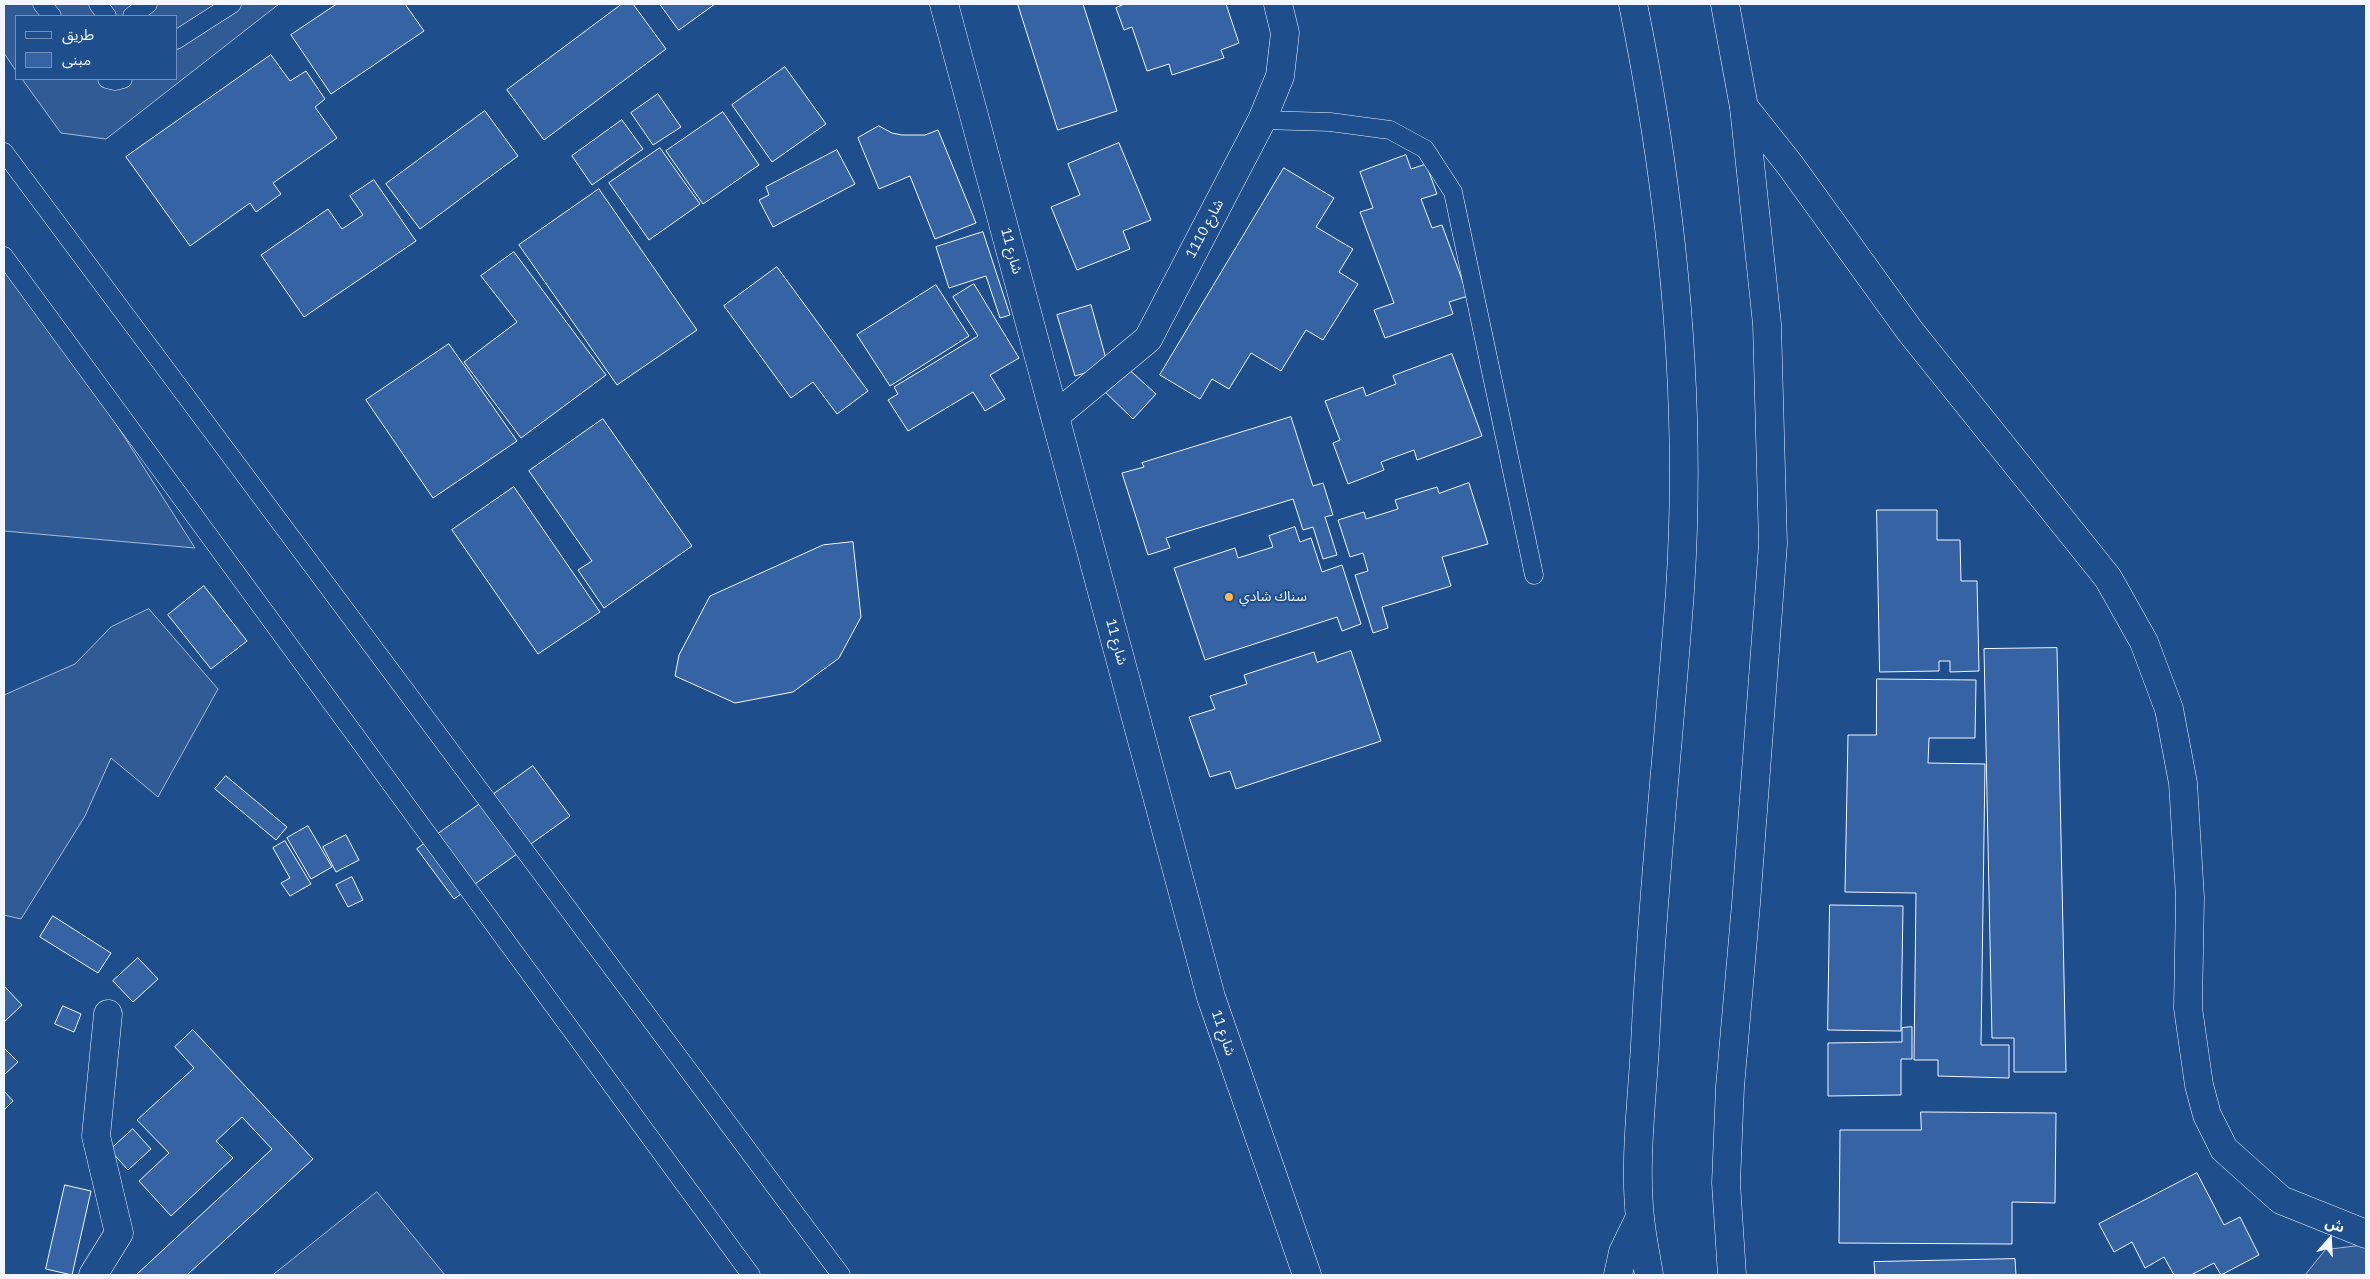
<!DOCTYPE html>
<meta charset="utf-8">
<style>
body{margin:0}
#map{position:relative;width:2370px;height:1279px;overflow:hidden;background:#1f4e8c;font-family:"IBM Plex Sans","Noto Sans Arabic",sans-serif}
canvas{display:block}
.frame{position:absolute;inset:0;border:5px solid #f2f6ff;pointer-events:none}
.legend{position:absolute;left:15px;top:15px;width:162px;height:65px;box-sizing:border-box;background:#1f4e8c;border:1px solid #7391ba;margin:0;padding:6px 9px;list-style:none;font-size:15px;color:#f2f6ff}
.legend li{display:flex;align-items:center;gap:10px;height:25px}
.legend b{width:25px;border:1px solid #7391ba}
.north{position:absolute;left:2305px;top:1214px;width:50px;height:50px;-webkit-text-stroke:4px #1f4e8c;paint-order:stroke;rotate:19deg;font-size:14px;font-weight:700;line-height:20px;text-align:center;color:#f2f6ff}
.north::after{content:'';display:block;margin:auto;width:18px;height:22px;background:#f2f6ff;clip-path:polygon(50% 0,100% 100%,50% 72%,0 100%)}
</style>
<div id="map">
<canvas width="2370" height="1279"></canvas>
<div class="frame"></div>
<ul class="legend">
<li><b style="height:6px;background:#1f4e8c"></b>طريق</li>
<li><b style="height:14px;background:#3563a3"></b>مبنى</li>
</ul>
<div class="north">ش</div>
</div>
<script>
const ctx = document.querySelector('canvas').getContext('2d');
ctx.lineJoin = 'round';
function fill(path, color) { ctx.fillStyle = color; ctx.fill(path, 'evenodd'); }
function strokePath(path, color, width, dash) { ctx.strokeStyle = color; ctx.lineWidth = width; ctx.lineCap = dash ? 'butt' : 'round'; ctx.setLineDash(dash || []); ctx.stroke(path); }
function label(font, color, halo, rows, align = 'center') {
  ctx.font = font + ' "IBM Plex Sans","Noto Sans Arabic",sans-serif'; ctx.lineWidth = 4; ctx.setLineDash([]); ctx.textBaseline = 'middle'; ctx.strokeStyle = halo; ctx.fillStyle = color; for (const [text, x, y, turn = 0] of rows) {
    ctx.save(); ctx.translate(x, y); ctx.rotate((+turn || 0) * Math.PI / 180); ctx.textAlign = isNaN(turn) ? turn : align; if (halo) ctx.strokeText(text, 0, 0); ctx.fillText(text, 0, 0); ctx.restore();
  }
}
const built = new Path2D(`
 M4,4h275l-173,135 -45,-6 -39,-54h154v-63h-160v55l-12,-18z
 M4,265l60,77 131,206 -191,-17z
 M149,609l69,80 -60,108 -47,-39 -26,58 -64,103 -17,-4v-220l71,-31 36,-37z
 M377,1192l68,83h-172z
 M2366,1245v30h-61l20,-25z`);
fill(built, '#305b95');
strokePath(built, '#a8bbd7', 1);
const building = new Path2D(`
 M337,4h68l19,27 -93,63 -40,-59z
 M622,4h11l33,45 -122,91 -37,-50z
 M660,4h55l-36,26z
 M1018,4h65l34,107 -59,19z
 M1125,4h101l13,39 -18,7 3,8 -52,17 -3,-11 -22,7 -15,-44 -8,3 -8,-22z
 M271,55l19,26 16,-10 19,28 -10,8 22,31 -64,45 8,11 -25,18 -6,-9 -60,43 -64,-89z
 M785,67l41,57 -54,38 -40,-57z
 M658,94l23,33 -28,18 -22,-32z
 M485,111l33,45 -98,73 -34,-45z
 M723,112l36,53 -56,39 -37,-53z
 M622,120l21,29 -51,36 -20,-29z
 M879,126l13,7 10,2h23l13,-5 38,93 -41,16 -25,-63 -31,13 -21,-51z
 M1119,143l32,77 -28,11 7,18 -53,21 -26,-63 29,-12 -12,-31z
 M660,148l40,56 -51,36 -40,-57z
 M837,150l18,34 -82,43 -14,-27 10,-5 -3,-8z
 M1406,155l5,14 15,-5 11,30 -16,5 11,29 10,-3 26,71 -19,6 4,12 -68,24 -11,-28 20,-7 -34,-91 13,-4 -13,-36z
 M1284,168l50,30 -18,29 37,22 -14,23 19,12 -35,56 -17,-10 -25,41 -30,-18 -22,36 -17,-10 -12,20 -40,-24z
 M374,180l42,61 -112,76 -43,-62 67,-46 14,20 21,-14 -13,-19z
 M599,189l98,141 -80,55 -98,-140z
 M983,232l27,83 -10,3 -14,-42 -37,12 -13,-41z
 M514,252l92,123 -85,63 -57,-76 53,-40 -36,-46z
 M777,267l91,124 -31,23 -24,-32 -22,16 -67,-92z
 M974,284l45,74 -29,17 15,24 -20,12 -12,-19 -65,39 -20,-31 10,-6 -4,-7 84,-51 -25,-39z
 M936,285l33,51 -79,50 -33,-51z
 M1091,305l17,61 -33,10 -18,-61z
 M449,344l68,97 -84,57 -67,-98z
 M1452,354l30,82 -65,24 -3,-10 -33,12 3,8 -36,14 -15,-41 7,-3 -15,-39 38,-14 3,9 30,-12 -3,-8z
 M1124,365l32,29 -23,25 -31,-30z
 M1291,417l22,69 10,-3 10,32 -8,2 12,38 -14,4 -10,-32 -10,3 -10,-31 -127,39 4,10 -22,7 -26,-82 22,-6 -2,-4z
 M603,419l89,127 -88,62 -26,-38 14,-9 -63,-90z
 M1469,483l19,61 -46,13 9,29 -69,21 6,21 -15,5 -18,-58 13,-4 -5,-18 -13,4 -12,-37 26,-8 2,7 32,-10 -3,-9 42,-13 2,6z
 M514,487l86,125 -62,42 -86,-124z
 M1877,510h60v30h23l1,41h16l2,90 -29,1v-11h-11v10l-59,1z
 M1295,527l5,15 11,-4 11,34 20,-7 19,59 -19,7 -5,-14 -132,43 -31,-92 61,-20 3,10 35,-11 -4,-11z
 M853,542l8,75 -22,41 -46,34 -58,11 -60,-27 4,-21 31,-59 113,-51z
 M204,586l43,55 -36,28 -43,-54z
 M2057,648l9,424h-52v-34h-22l-8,-389z
 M1351,651l30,90 -145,48 -6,-18 -20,6 -21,-60 26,-8 -5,-13 37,-12 -3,-9 70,-23 3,10z
 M1877,679l99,1 -1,58h-46l-1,25 57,1 -4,281h28v33l-71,-2v-16h-24l2,-167 -71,-1 3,-157h28z
 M533,766l37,50 -116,83 -37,-50z
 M226,776l61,51 -11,13 -61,-51z
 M308,826l24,41 -21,12 -24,-41z
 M346,835l13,25 -23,12 -13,-25z
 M285,841l26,43 -21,12 -9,-13 9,-5 -17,-30z
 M352,877l11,23 -15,7 -12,-22z
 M1830,905l73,1 -2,125 -73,-1z
 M53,916l58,37 -13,20 -58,-36z
 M138,958l20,21 -25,23 -20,-21z
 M4,986l18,19 -18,17z
 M63,1006l18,8 -7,18 -19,-8z
 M1912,1027v32h-11v36l-73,1v-53l74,-1v-14z
 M193,1030l120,129 -126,116h-51l136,-126 -30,-32 -26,24 17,17 -62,58 -32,-35 30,-28 -32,-33 57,-52 -19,-21z
 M4,1048l14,14 -14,13z
 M4,1091l9,10 -9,9z
 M1921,1112l135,1 -1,90 -43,-1v42l-173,-1 1,-113h81z
 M133,1129l18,20 -23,21 -18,-20z
 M2197,1173l27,52 16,-8 19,38 -38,20 -7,-12 -23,12h-17l-10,-18 -19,11 -13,-26 -18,10 -15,-28z
 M65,1185l26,6 -19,84 -26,-6z
 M2015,1259l1,16h-141l-1,-13z`);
fill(building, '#3563a3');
strokePath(building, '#f2f6ff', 1);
const lane = new Path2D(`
 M42,4l10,12
 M98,4l9,12
 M132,16l16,-12
 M176,40l56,-36
 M107,79l8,2 8,-2
 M1262,120l68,2 60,8 35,19 28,43 81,383
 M4,152l837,1123
 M4,256l747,1019`);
const street = new Path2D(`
 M1744,107l46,58 120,166 198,247 36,64 25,67 14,74 7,114 -2,111 11,77 8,30 17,34 57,51 85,34
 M1055,416l93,-77 114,-219 18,-44 5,-43 -7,-29
 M93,1275l26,-42 -23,-97 12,-122`);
const secondary = new Path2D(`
 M944,4l267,993 96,278`);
const highway = new Path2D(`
 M1633,4c39,192 60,390 47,587 -11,151 -28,302 -35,454 -3,56 -11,117 -5,173 2,19 6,38 9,57
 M1725,4l19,103 23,217 6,220 -27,360 -16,183 -4,96 6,92
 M1618,1275l5,-23 17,-35`);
strokePath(lane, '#f2f6ff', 19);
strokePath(street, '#f2f6ff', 29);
strokePath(secondary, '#f2f6ff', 29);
strokePath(highway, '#f2f6ff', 29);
strokePath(lane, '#1f4e8c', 18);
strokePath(street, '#1f4e8c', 28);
strokePath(secondary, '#1f4e8c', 28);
strokePath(highway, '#1f4e8c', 28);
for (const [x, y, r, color] of [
 [1229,597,5,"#ffb74d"]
]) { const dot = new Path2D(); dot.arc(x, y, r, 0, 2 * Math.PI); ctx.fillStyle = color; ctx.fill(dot); strokePath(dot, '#1f4e8c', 2); }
label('14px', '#f2f6ff', '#1f4e8c', [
 ["شارع 1110",1205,229,-62],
 ["شارع 11",1011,251,75],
 ["شارع 11",1116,642,75],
 ["شارع 11",1223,1033,71]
]);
label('14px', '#f2f6ff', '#1f4e8c', [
 ["سناك شادي",1239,597]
], 'left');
</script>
